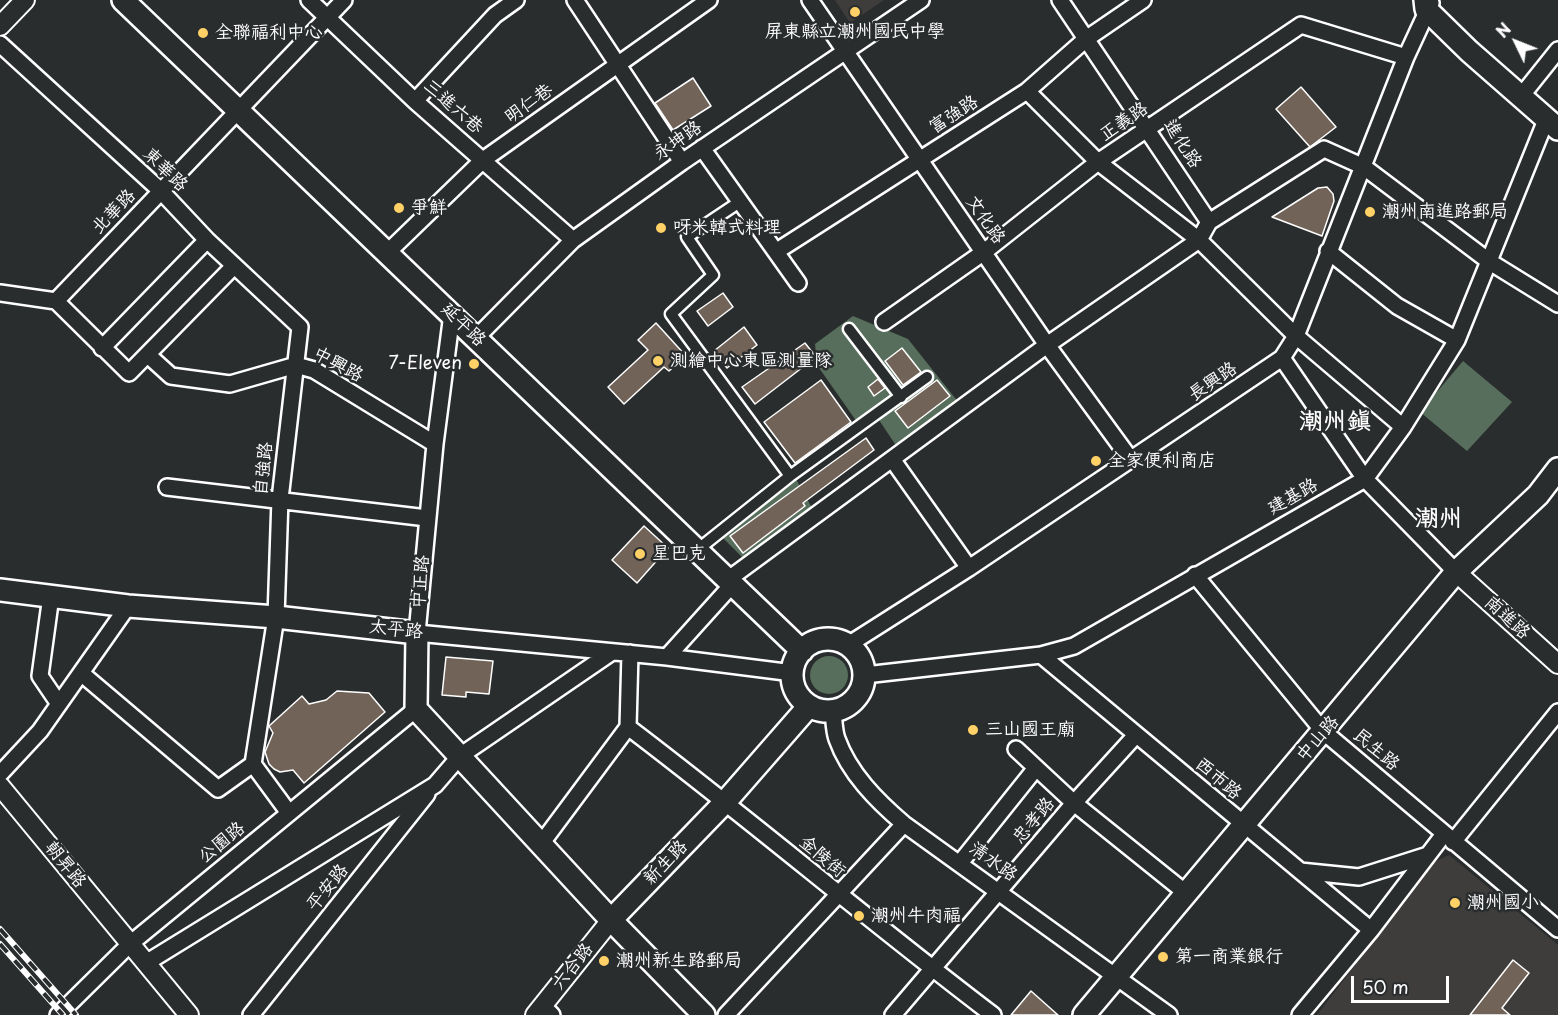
<!DOCTYPE html>
<meta charset="utf-8">
<style>
body{margin:0}
#map{position:relative;width:1558px;height:1015px;overflow:hidden;background:#2a2d2e;font-family:"Playpen Sans",sans-serif}
canvas{display:block}
.north{position:absolute;left:1486px;top:12px;width:60px;height:60px;-webkit-text-stroke:4px #2a2d2e;paint-order:stroke;rotate:313deg;font-size:16px;font-weight:700;line-height:24px;text-align:center;color:#fff}
.north::after{content:'';display:block;margin:auto;width:21px;height:27px;background:#fff;clip-path:polygon(50% 0,100% 100%,50% 72%,0 100%)}
.scale{position:absolute;left:1351px;top:976px;width:98px;height:27px;box-sizing:border-box;border:3px solid #fff;border-top:0;padding-left:8px;font-size:18px;line-height:21px;white-space:nowrap;color:#fff;-webkit-text-stroke:4px #2a2d2e;paint-order:stroke}
</style>
<div id="map">
<canvas width="1558" height="1015"></canvas>
<div class="north">N</div>
<div class="scale">50 m</div>
</div>
<script>
const ctx = document.querySelector('canvas').getContext('2d');
ctx.lineJoin = 'round';
function fill(path, color) { ctx.fillStyle = color; ctx.fill(path, 'evenodd'); }
function strokePath(path, color, width, dash) { ctx.strokeStyle = color; ctx.lineWidth = width; ctx.lineCap = dash ? 'butt' : 'round'; ctx.setLineDash(dash || []); ctx.stroke(path); }
function label(font, color, halo, rows, align = 'center') {
  ctx.font = font + ' "Playpen Sans","LXGW WenKai TC",sans-serif'; ctx.lineWidth = 5; ctx.setLineDash([]); ctx.textBaseline = 'middle'; ctx.strokeStyle = halo; ctx.fillStyle = color; for (const [text, x, y, turn = 0] of rows) {
    ctx.save(); ctx.translate(x, y); ctx.rotate((+turn || 0) * Math.PI / 180); ctx.textAlign = isNaN(turn) ? turn : align; if (halo) ctx.strokeText(text, 0, 0); ctx.fillText(text, 0, 0); ctx.restore();
  }
}
fill(new Path2D(`
 M835,0h49l-34,23z
 M1449,855l109,90v70h-241l117,-153z`), '#3f3d3b');
fill(new Path2D(`
 M853,316l55,23 51,64 -62,44 -18,-27 -83,59 16,29 -69,50 -29,-29 143,-107 -40,-57 -2,-21z
 M1463,361l49,41 -45,49 -47,-39z
 M810 675a19 19 0 1 1 38 0a19 19 0 1 1-38 0Z`), '#566e5b');
const building = new Path2D(`
 M693,78l18,28 -38,24 -18,-27z
 M1301,87l35,40 -26,20 -34,-38z
 M1327,187l6,7 1,7 -12,35 -50,-19 46,-29z
 M723,293l10,14 -25,19 -11,-15z
 M656,323l30,33 -17,15 -5,-4 -40,37 -16,-17 40,-37 -10,-10z
 M744,327l13,18 -30,23 -13,-17z
 M805,343l11,14 -61,47 -13,-17z
 M902,348l19,24 -18,13 -18,-24z
 M878,379l7,9 -11,8 -6,-9z
 M821,380l30,42 -56,41 -31,-41z
 M937,380l13,16 -42,32 -13,-17z
 M866,438l8,12 -71,53 2,3 -62,47 -13,-17z
 M644,526l24,22 -31,35 -25,-23z
 M446,657l47,4 -4,33 -23,-2v5l-24,-2z
 M337,691l32,2 16,19 -81,71 -11,-13 -13,2 -6,-3 -5,-5 -4,-12 8,-19 -4,-7 33,-30 7,8 17,-4z
 M1513,960l16,13 -27,35 8,7h-40z
 M1031,991l27,24h-47z`);
fill(building, '#716358');
strokePath(building, '#fff', 1.5);
const pedestrian = new Path2D(`
 M849,329l52,68
 M790,476l137,-99
 M696,551l94,-75 -119,-162 42,-39 -26,-38 54,-36`);
const minor = new Path2D(`
 M309,0l106,101 158,139
 M575,0l107,162
 M810,0l237,345 84,115
 M1060,0l149,222
 M0,44l161,147 46,49 93,87 -20,172 -4,118 -23,147 36,49
 M1027,91l71,71 101,78 97,96 107,91
 M1522,95l36,-45
 M415,101l80,-86 21,-15
 M702,148l96,135
 M777,251l250,-160 59,-52 57,-39
 M1328,251l69,55 60,34
 M388,252l95,-92 226,-160
 M0,293l56,8 288,-301
 M56,301l73,72 105,-107
 M452,314l-17,130 -18,189 250,24 126,16
 M884,322l100,-70 114,-90 203,-137 105,32
 M477,337l96,-97 109,-78 239,-162
 M102,348l105,-108
 M149,356l22,20 59,8 66,-19 18,5 121,74
 M1282,358l83,121 91,93
 M892,459l77,109
 M167,487l260,31
 M1195,575l129,157 234,197
 M726,581l321,-236 152,-105 10,-18 115,-73 40,18 126,95 68,42
 M51,596l-11,80 19,28
 M848,645l121,-77 313,-210 14,-22 110,-279 25,-54
 M1041,655l330,275
 M667,657l64,-71
 M81,673l137,116 35,-25
 M865,675l176,-20 33,-9 291,-167 38,-52 54,-87 89,-220
 M833,711c1,9 1,20 4,28 12,34 40,62 67,85l265,191
 M628,727c123,93 241,194 365,288
 M1016,749l58,54 112,90
 M0,774l40,-43 88,-125
 M1453,842l105,-130
 M541,844l87,-117 2,-74
 M960,863l76,-95
 M1300,871l59,6 69,-22
 M146,963l289,-178 25,-29 152,-104
 M543,1006l9,9
 M58,1015l72,-71 286,-235
 M251,1015l176,-221
 M726,1015l178,-191
 M893,1015l181,-212 62,-68
 M1300,1015l71,-85 73,-96`);
const tertiary = new Path2D(`
 M0,26l25,-26
 M1456,572l102,92
 M0,786l189,229
 M535,1015l76,-95`);
const secondary = new Path2D(`
 M123,0l679,651
 M1425,0l1,9 43,42 89,78
 M0,590l128,16 148,11 141,16 -1,76 195,211 93,95
 M792 675a36 36 0 1 1 72 0a36 36 0 1 1-72 0Z
 M611,920l115,-119 83,-95
 M1084,1015l372,-443 82,-77 20,-26`);
strokePath(pedestrian, '#fff', 15);
strokePath(minor, '#fff', 20);
strokePath(tertiary, '#fff', 22);
strokePath(secondary, '#fff', 26);
strokePath(pedestrian, '#2a2d2e', 10);
strokePath(minor, '#2a2d2e', 15);
strokePath(tertiary, '#2a2d2e', 18);
strokePath(secondary, '#2a2d2e', 21);
const rail = new Path2D(`
 M0,929l76,86
 M0,944l63,71`);
strokePath(rail, '#fff', 6);
strokePath(rail, '#2a2d2e', 4, [11]);
for (const [x, y, r, color] of [
 [855,12,6,"#ffd166"],
 [203,33,6,"#ffd166"],
 [399,208,6,"#ffd166"],
 [1370,212,6,"#ffd166"],
 [661,228,6,"#ffd166"],
 [658,361,6,"#ffd166"],
 [474,364,6,"#ffd166"],
 [1096,461,6,"#ffd166"],
 [640,554,6,"#ffd166"],
 [973,730,6,"#ffd166"],
 [1455,903,6,"#ffd166"],
 [859,916,6,"#ffd166"],
 [1163,957,6,"#ffd166"],
 [604,961,6,"#ffd166"]
]) { const dot = new Path2D(); dot.arc(x, y, r, 0, 2 * Math.PI); ctx.fillStyle = color; ctx.fill(dot); strokePath(dot, '#2a2d2e', 2); }
label('18px', '#fff', '#2a2d2e', [
 ["屏東縣立潮州國民中學",855,32,"center"],
 ["全聯福利中心",215,33],
 ["爭鮮",411,208],
 ["潮州南進路郵局",1382,212],
 ["呀米韓式料理",673,228],
 ["測繪中心東區測量隊",670,361],
 ["7-Eleven",462,364,"right"],
 ["全家便利商店",1108,461],
 ["星巴克",652,554],
 ["三山國王廟",985,730],
 ["潮州國小",1467,903],
 ["潮州牛肉福",871,916],
 ["第一商業銀行",1175,957],
 ["潮州新生路郵局",616,961]
], 'left');
label('18px', '#fff', '#2a2d2e', [
 ["明仁巷",529,104,-35],
 ["三進六巷",453,107,41],
 ["富強路",954,115,-33],
 ["正義路",1124,122,-34],
 ["永坤路",678,141,-35],
 ["進化路",1182,144,57],
 ["東華路",165,170,44],
 ["北華路",114,212,-46],
 ["文化路",985,220,55],
 ["延平路",463,325,44],
 ["中興路",338,365,28],
 ["長興路",1213,382,-34],
 ["自強路",264,469,-84],
 ["建基路",1293,497,-29],
 ["中正路",421,582,-85],
 ["南進路",1507,618,42],
 ["太平路",396,630,6],
 ["中山路",1318,739,-49],
 ["民生路",1376,750,40],
 ["西市路",1218,779,40],
 ["忠孝路",1034,821,-50],
 ["公園路",222,843,-39],
 ["金陵街",822,857,40],
 ["清水路",993,862,35],
 ["新生路",666,863,-46],
 ["朝昇路",65,865,51],
 ["平安路",328,888,-51],
 ["六合路",573,967,-52]
]);
label('bold 24px', '#fff', '#2a2d2e', [
 ["潮州鎮",1335,422],
 ["潮州",1439,519]
]);
</script>
